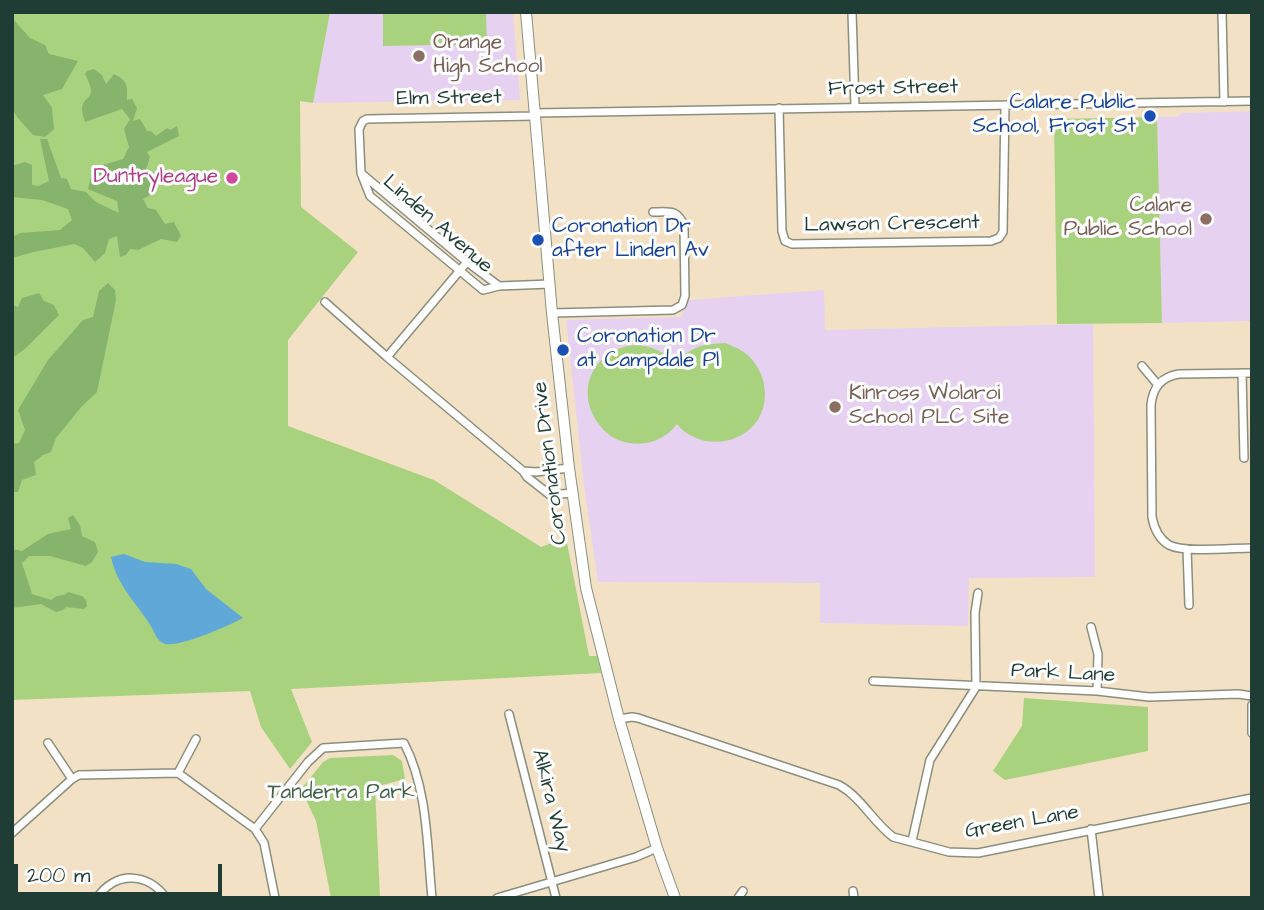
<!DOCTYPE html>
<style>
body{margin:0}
#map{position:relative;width:1264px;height:910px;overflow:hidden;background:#f3e1c6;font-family:"Architects Daughter",sans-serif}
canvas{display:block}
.frame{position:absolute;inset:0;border:14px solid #1f3d34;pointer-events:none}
.scale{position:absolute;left:14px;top:864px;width:208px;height:32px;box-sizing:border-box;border:4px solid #1f3d34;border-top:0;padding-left:9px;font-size:21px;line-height:24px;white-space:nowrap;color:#1f3d34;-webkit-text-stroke:5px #fff;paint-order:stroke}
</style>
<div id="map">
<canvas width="1264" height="910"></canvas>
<div class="frame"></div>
<div class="scale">200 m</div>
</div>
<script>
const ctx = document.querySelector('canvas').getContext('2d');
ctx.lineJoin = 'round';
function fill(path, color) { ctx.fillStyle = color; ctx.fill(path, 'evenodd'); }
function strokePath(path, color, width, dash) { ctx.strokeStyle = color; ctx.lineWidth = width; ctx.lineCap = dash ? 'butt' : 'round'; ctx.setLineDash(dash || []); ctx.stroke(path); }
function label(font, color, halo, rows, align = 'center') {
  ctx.font = font + ' "Architects Daughter",sans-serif'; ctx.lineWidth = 6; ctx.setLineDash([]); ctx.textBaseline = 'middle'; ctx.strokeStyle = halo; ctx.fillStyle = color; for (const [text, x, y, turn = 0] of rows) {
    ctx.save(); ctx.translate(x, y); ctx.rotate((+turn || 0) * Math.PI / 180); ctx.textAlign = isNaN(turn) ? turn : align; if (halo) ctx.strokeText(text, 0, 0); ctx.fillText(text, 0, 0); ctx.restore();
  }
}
fill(new Path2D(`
 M330,12h183l7,88 -207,3z
 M1252,111v210l-90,2 -5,-206h20l5,-4z
 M824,290l1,40 268,-6 2,253 -126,1 -1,48 -148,-3v-40l-222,-1 -14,-97 -18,-165 115,-3 8,-17z`), '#e6d2f0');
fill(new Path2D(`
 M12,12h318l-17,91 -13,-2 1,106 57,45 -70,88v86l146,54 107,67 25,-9 23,118h8l4,17 -310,16 21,53 -22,27 -29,-42 -11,-36 -238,9z
 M383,12h103l1,32 -104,2z
 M1157,117l5,206 -105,1 -3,-205z
 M726,343c6,3 14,6 19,10 22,17 27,51 9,72 -20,23 -59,22 -77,-1 -11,15 -29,22 -48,19 -13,-2 -23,-9 -31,-20 -36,-51 31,-107 77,-60 18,-17 27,-19 51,-20z
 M1024,698l124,9v44l-143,29 -12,-9 29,-45z
 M393,755l9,6 3,18 -30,8 5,111h-49l-15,-77 -15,-32 22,-27 7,-4z`), '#a8d27e');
fill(new Path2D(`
 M12,18l18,20 15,7 4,9 29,7 -16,28 -19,6 9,13 2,21 -9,8 -12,-2 -16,-18 -5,-9z
 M94,69l8,6 4,9 8,-10c14,7 13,11 13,26l5,-1 5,9 -4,13 7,-2 7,12h4l5,5 11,-8 3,2 7,-4 2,10 -32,16 3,5 -4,13 -13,-1 -13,12 3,4 25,-10 4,19 -9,5 5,9 8,2 9,14 9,-2 7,14 -4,6 -16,-3 -23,11 -8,-1 -4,6 -6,2 -3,-21 -8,3 -4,14 -10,9 -12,-14 -9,-4 -40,8 -22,6v-21l9,-4 39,-3 12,-10 -4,-11 -26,-9 -30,-3v-31l13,-4 7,3v20l6,1 11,-5 -9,-42h7l14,39 6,1 4,10 15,3 10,10 23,11 -2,-12 -29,-12 5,-21 30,-9 6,-12 -5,-18 6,-10 -8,-10 -37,13c-9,-26 6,-19 6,-32 0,-4 -4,-12 -6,-16l2,-3z
 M108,283l7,7 1,10 -19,92 -15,14 -26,32 -5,14 -8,3 -9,7 2,13 -14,5 -4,12h-6v-48l7,-1 6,-13 -7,-20 30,-50 35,-40 10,-3 6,-26z
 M39,293l5,8 10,4 5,10 -34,34 -13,9v-53l6,2 4,-9z
 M73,515l7,10 2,11 13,6 3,10 -6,10 -6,4 -36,-10h-21l-7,7 10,31 19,6 6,-4 7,-1 4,-3 14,4 4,4 1,6 -3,3 -18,-2 -3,3 -7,2 -15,-8 -29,4v-59l10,2 26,-17 23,-5 -3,-11z`), '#86b46d');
fill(new Path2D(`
 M124,554l21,8 31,2 15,5 15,20 37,29c-15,8 -62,29 -78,26 -9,-3 -11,-14 -16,-21 -15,-23 -32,-38 -38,-66z`), '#60a8d7');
const street = new Path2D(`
 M852,12l3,95
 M1222,12l2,90
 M779,108l3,123 3,10 7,3 199,-3 8,-3 4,-6 2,-127
 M535,113l717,-12
 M535,116l-168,3 -4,2 -4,8 2,44 9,23 113,94 16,-4 51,-2
 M362,174l105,88 32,24
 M325,302l62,55 136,114 4,6 23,18 23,-2
 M552,313l121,-3 9,-5 3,-9 -1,-70c-6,-17 -15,-14 -31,-14
 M387,357l80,-95
 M1142,366l16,19
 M1242,373l2,85
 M1252,373l-73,1c-18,3 -26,13 -28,31l1,112c2,11 7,22 17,28 15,8 64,3 83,3
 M523,471l13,1 33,-4
 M1187,549l2,56
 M1091,627l7,27 -1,37
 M873,681l224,10 52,6 89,-3 14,2
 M1252,705v28
 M509,714l47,184
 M619,719l13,-2 6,1 201,67c22,12 34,37 54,52l56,15 29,1 274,-55
 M48,743l24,36
 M178,773l18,-34
 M255,829l53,-67 15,-14 81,-5c24,46 23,104 28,155
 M1091,829l8,69
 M12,833l60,-54 7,-4 99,-2 77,56 9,14 11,55
 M912,841l18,-81 46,-73 -1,-74 3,-20
 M853,891l1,7
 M97,898c18,-27 51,-26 69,0
 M497,898l139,-41 21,-9
 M738,898l5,-7`);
const secondary = new Path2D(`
 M526,12l26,301 17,155 17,120 33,131 38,129 18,50`);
strokePath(street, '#898f7d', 10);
strokePath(secondary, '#898f7d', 12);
strokePath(street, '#fff', 7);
strokePath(secondary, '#fff', 10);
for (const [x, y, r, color] of [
 [419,56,7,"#8d6e63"],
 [1150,116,7,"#1a4fb4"],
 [232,178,7,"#d1479c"],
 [1206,219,7,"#8d6e63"],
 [538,240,7,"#1a4fb4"],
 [563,350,7,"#1a4fb4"],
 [835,407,7,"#8d6e63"]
]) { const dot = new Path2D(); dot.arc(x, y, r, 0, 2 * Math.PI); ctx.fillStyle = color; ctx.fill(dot); strokePath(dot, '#fff', 2.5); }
label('21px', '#785e54', '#fff', [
 ["Orange",433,44],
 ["High School",433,68],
 ["Calare",1192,207,"right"],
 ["Public School",1192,231,"right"],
 ["Kinross Wolaroi",849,395],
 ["School PLC Site",849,419]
], 'left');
label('21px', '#1f3d34', '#fff', [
 ["Frost Street",893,89,-1],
 ["Elm Street",449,99,-1],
 ["Linden Avenue",437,225,41],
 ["Lawson Crescent",892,225,-1],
 ["Coronation Drive",551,463,-97],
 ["Park Lane",1063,674,3],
 ["Alkira Way",550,801,76],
 ["Green Lane",1022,823,-10]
]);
label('21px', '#164399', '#fff', [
 ["Calare Public",1136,104,"right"],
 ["School, Frost St",1136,128,"right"],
 ["Coronation Dr",552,228],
 ["after Linden Av",552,252],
 ["Coronation Dr",577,338],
 ["at Campdale Pl",577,362]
], 'left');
label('21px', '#b23c85', '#fff', [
 ["Duntryleague",218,178]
], 'right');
label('21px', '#416246', '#fff', [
 ["Tanderra Park",341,794]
]);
</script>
